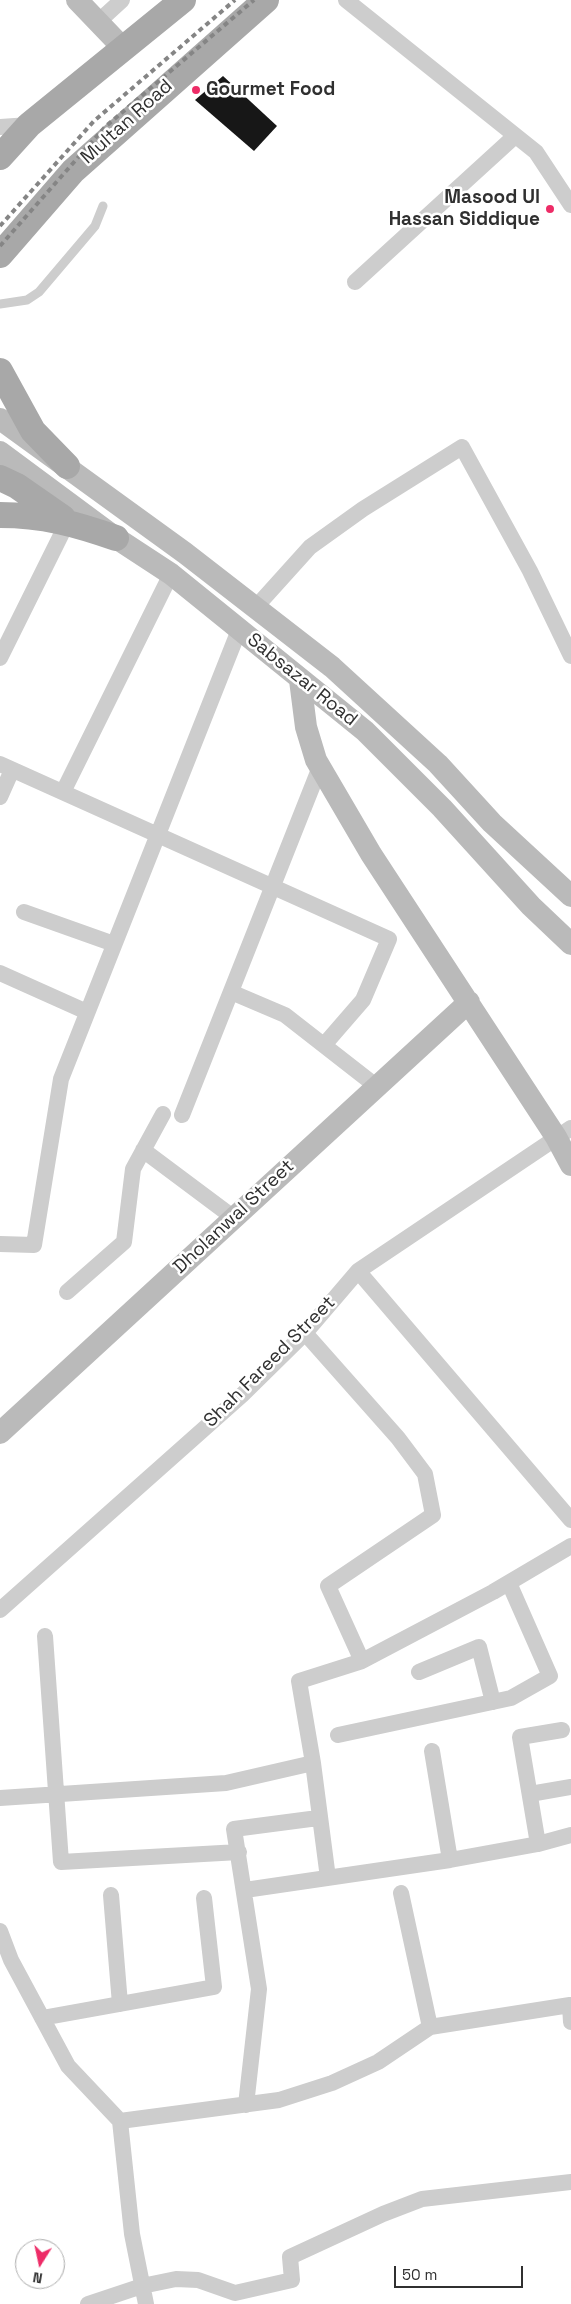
<!DOCTYPE html>
<style>
body{margin:0}
#map{position:relative;width:571px;height:2304px;overflow:hidden;background:#fff;font-family:"Space Grotesk",sans-serif}
canvas{display:block}
.north{position:absolute;left:15px;top:2239px;width:50px;height:50px;box-sizing:border-box;background:#fff;border:1px solid #acacac;border-radius:50%;rotate:190deg;font-size:14px;font-weight:700;line-height:20px;text-align:center;color:#303030}
.north::after{content:'';display:block;margin:auto;width:18px;height:22px;background:#ed2c67;clip-path:polygon(50% 0,100% 100%,50% 72%,0 100%)}
.scale{position:absolute;left:394px;top:2266px;width:129px;height:22px;box-sizing:border-box;border:2px solid #303030;border-top:0;padding-left:6px;font-size:15px;line-height:18px;white-space:nowrap;color:#303030;-webkit-text-stroke:4px #fff;paint-order:stroke}
</style>
<div id="map">
<canvas width="571" height="2304"></canvas>
<div class="north">N</div>
<div class="scale">50 m</div>
</div>
<script>
const ctx = document.querySelector('canvas').getContext('2d');
ctx.lineJoin = 'round';
function fill(path, color) { ctx.fillStyle = color; ctx.fill(path, 'evenodd'); }
function strokePath(path, color, width, dash) { ctx.strokeStyle = color; ctx.lineWidth = width; ctx.lineCap = dash ? 'butt' : 'round'; ctx.setLineDash(dash || []); ctx.stroke(path); }
function label(font, color, halo, rows, align = 'center') {
  ctx.font = font + ' "Space Grotesk",sans-serif'; ctx.lineWidth = 5; ctx.setLineDash([]); ctx.textBaseline = 'middle'; ctx.strokeStyle = halo; ctx.fillStyle = color; for (const [text, x, y, turn = 0] of rows) {
    ctx.save(); ctx.translate(x, y); ctx.rotate((+turn || 0) * Math.PI / 180); ctx.textAlign = isNaN(turn) ? turn : align; if (halo) ctx.strokeText(text, 0, 0); ctx.fillText(text, 0, 0); ctx.restore();
  }
}
fill(new Path2D(`
 M223,76l54,50 -23,25 -59,-51z`), '#171717');
strokePath(new Path2D(`
 M0,304l27,-4 12,-8 56,-66 8,-20`), '#cdcdcd', 9);
strokePath(new Path2D(`
 M346,0l190,152 35,53
 M98,22l24,-22
 M0,127l29,-2
 M355,282l160,-146
 M255,608l55,-61 53,-38 99,-62 68,124 41,85
 M0,658l68,-137
 M0,764l389,175 -26,61 -39,45
 M63,792l108,-218
 M0,797l12,-27
 M24,912l90,32
 M0,973l87,39
 M231,992l54,23 91,71
 M182,1115l138,-348
 M143,1150l91,68
 M0,1244l34,1 27,-166 178,-449
 M358,1271l213,249
 M67,1292l57,-50 9,-73 30,-55
 M305,1333l93,105 27,36 8,41 -105,71 34,75
 M0,1610l242,-215 63,-62 53,-62 213,-143
 M45,1636l16,226 178,-10
 M419,1672l60,-25 14,55
 M562,1730l-42,7 18,107 33,-9
 M338,1735l173,-37 39,-22 -41,-93
 M432,1751l18,109 88,-16
 M530,1794l41,-7
 M0,1798l226,-15 87,-20
 M328,1878l-15,-115 -14,-82 63,-20 131,-69 78,-46
 M245,1890l205,-30
 M401,1893l29,134
 M111,1895l9,109
 M0,1931l11,29 57,106 52,55 12,113 14,70
 M42,2018l172,-31 -10,-89
 M246,2105l13,-116 -25,-160 84,-11
 M120,2121l159,-21 53,-17 46,-21 52,-35 140,-22 1,17
 M88,2304l54,-18 34,-7 22,1 37,13 57,-13 -2,-23 93,-43 39,-15 149,-17`), '#cdcdcd', 16);
strokePath(new Path2D(`
 M77,0l46,48
 M0,419l185,134 147,114 106,97 54,59 79,73
 M0,452l116,86 55,36 194,157 77,77 89,98 40,38
 M300,680l6,47 10,33 55,94 185,283 15,28
 M0,1433l469,-431`), '#bababa', 22);
strokePath(new Path2D(`
 M0,157l29,-32 154,-125
 M0,255l73,-84 193,-171
 M0,371l33,60 34,35
 M0,478l17,8 46,32
 M0,515c43,0 76,9 116,23`), '#a8a8a8', 26);
strokePath(new Path2D(`
 M0,226l94,-105 141,-121
 M0,246l105,-119 149,-127`), '#858585', 4, [5, 4]);
for (const [x, y, r, color] of [
 [196,90,5,"#ed2c67"],
 [550,209,5,"#ed2c67"]
]) { const dot = new Path2D(); dot.arc(x, y, r, 0, 2 * Math.PI); ctx.fillStyle = color; ctx.fill(dot); strokePath(dot, '#fff', 2); }
label('bold 19px', '#303030', '#fff', [
 ["Gourmet Food",206,90],
 ["Masood Ul",540,198,"right"],
 ["Hassan Siddique",540,220,"right"]
], 'left');
label('19px', '#303030', '#fff', [
 ["Multan Road",127,122,-42],
 ["Sabsazar Road",302,680,39],
 ["Dholanwal Street",234,1217,-43],
 ["Shah Fareed Street",270,1362,-45]
]);
</script>
